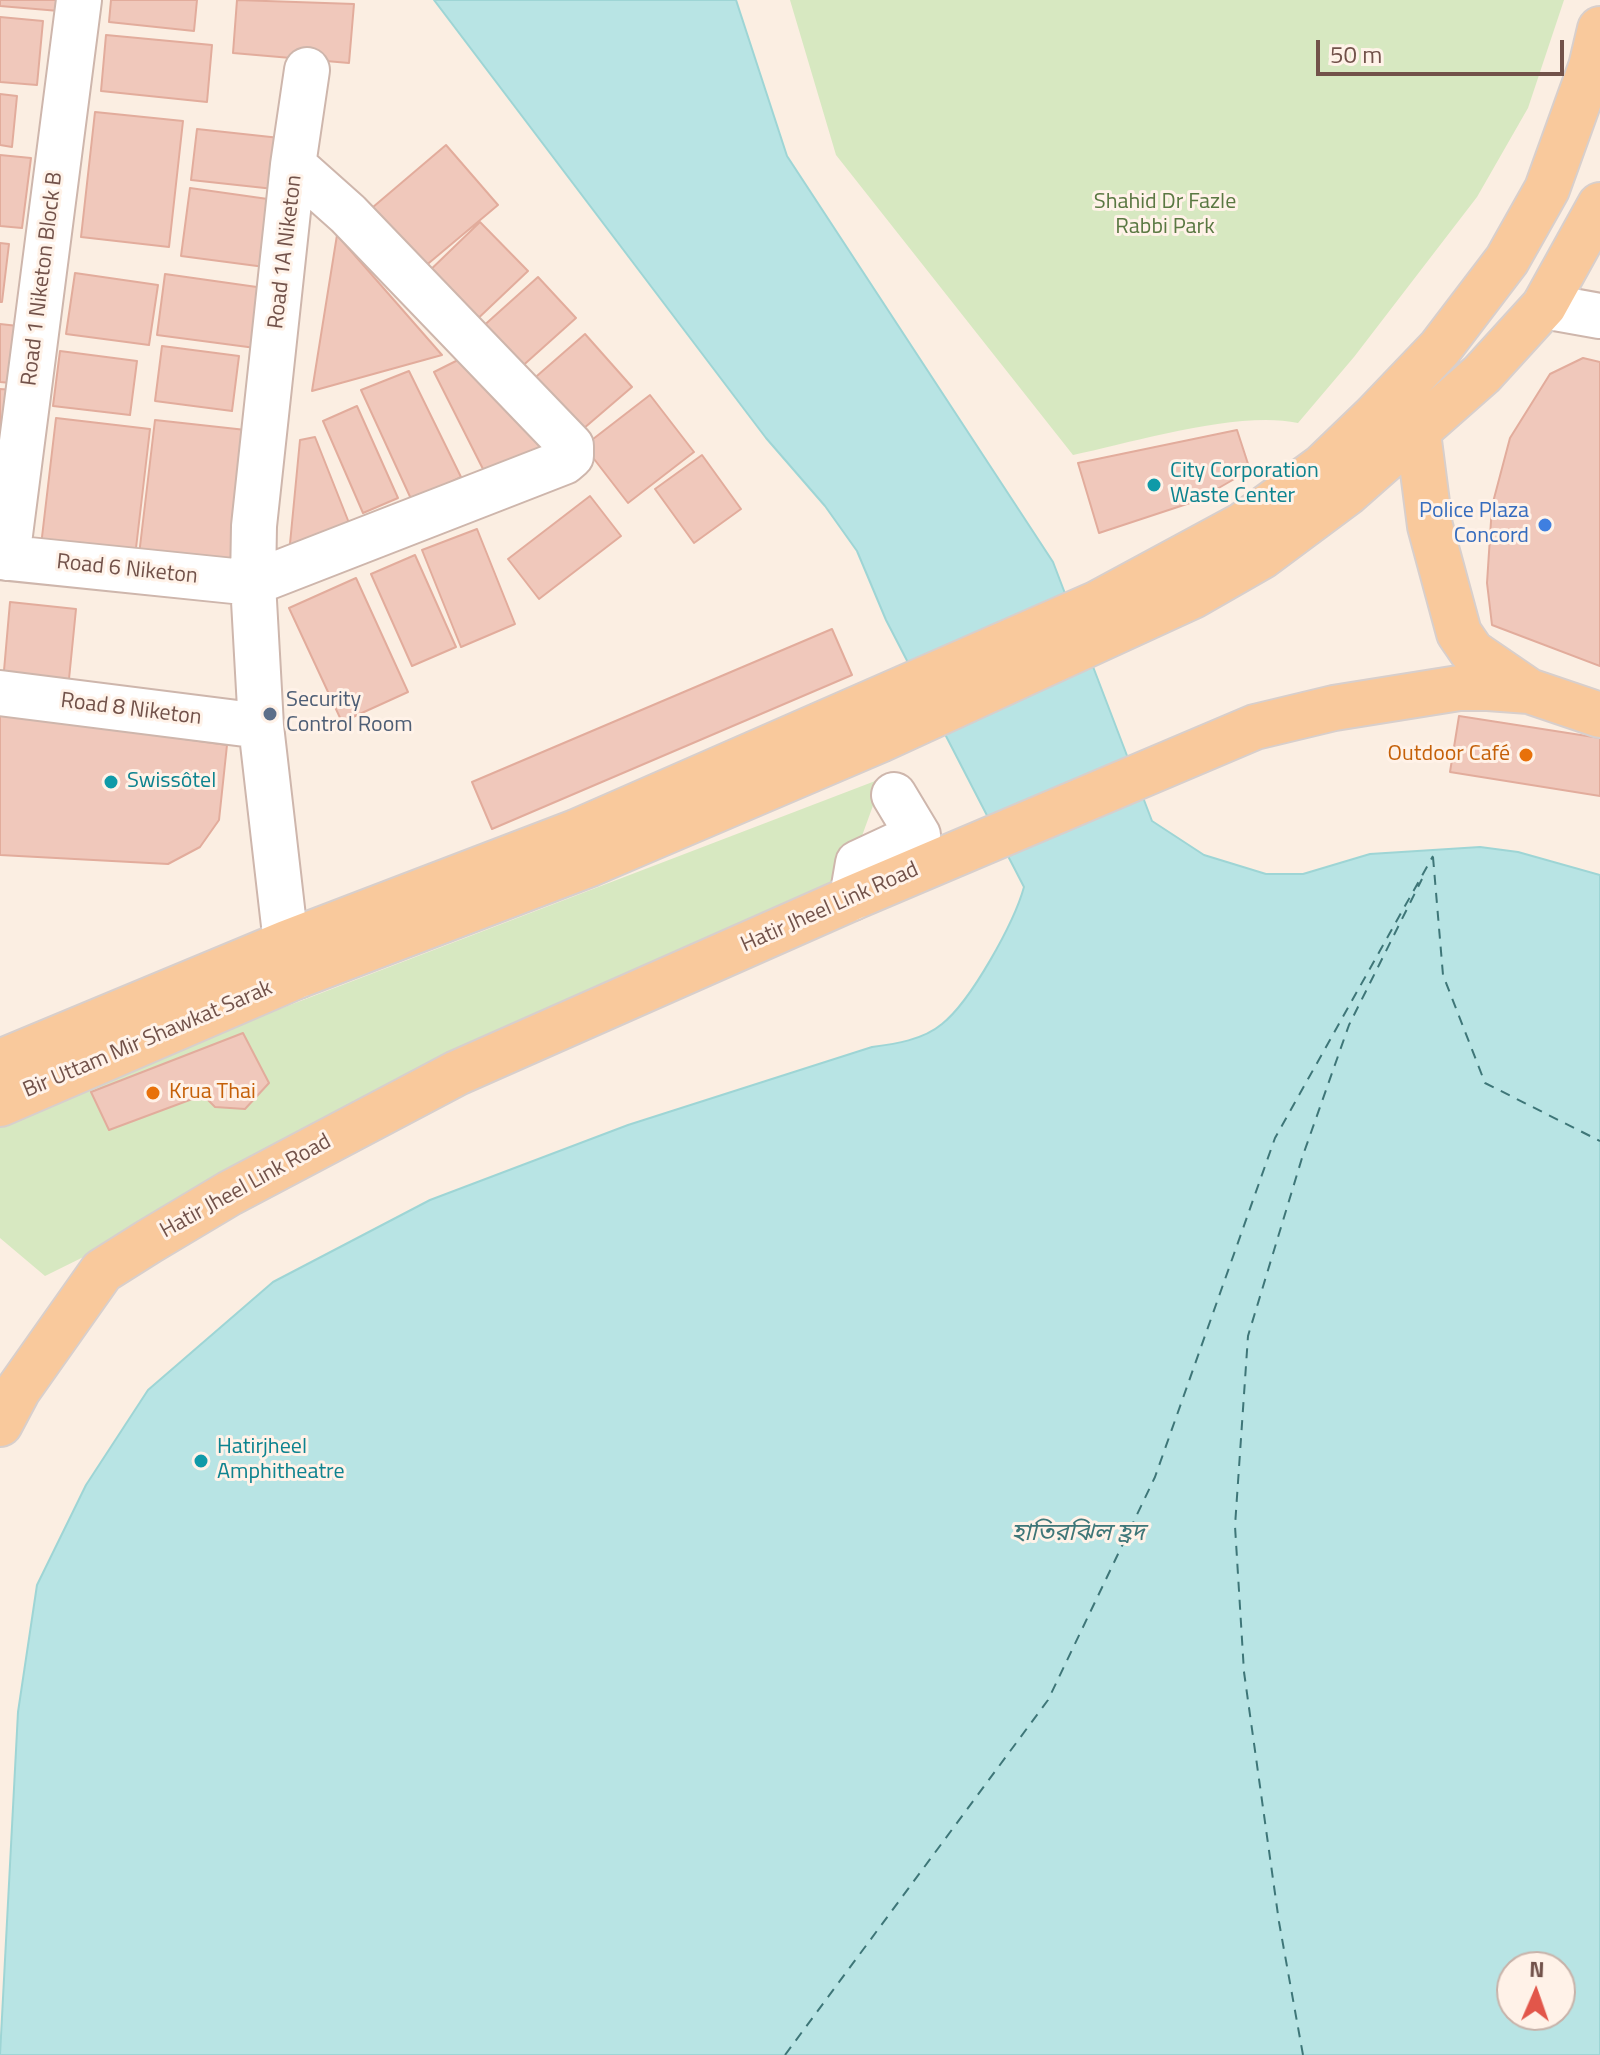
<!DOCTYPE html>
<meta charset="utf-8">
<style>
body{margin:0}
#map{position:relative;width:1600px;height:2055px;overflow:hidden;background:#fbeee2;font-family:"Titillium Web",sans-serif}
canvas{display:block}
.north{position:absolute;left:1496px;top:1951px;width:80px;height:80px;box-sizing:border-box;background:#fff2e8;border:2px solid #c7b2a9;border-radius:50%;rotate:2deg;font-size:22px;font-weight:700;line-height:32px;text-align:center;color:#72524a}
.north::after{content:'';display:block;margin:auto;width:28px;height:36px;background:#e2564a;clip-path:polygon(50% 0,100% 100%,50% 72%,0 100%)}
.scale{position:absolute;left:1316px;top:40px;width:248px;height:36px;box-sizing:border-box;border:4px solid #72524a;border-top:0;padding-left:10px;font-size:24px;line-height:28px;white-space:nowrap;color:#72524a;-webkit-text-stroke:6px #fff2e8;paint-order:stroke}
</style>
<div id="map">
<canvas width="1600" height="2055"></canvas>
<div class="north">N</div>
<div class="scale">50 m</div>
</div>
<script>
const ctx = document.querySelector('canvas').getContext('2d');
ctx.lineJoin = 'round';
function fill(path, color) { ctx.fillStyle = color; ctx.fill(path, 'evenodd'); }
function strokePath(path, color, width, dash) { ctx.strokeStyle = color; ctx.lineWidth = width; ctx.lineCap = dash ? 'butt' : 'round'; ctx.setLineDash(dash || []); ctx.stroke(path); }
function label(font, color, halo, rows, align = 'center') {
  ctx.font = font + ' "Titillium Web","Noto Sans Bengali",sans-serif'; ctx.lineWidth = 6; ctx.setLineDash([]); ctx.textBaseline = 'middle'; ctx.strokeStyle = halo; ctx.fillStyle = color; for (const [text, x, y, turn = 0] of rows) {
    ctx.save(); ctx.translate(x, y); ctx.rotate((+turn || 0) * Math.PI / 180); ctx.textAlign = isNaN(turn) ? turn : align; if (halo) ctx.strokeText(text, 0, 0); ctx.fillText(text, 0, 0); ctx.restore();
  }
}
fill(new Path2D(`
 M790,0h774l-36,108 -51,89 -123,160 -56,66c-59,-13 -164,19 -225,32l-237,-300z
 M883,778l-37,102 -801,396 -45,-38v-122z`), '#d7e8c1');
const water = new Path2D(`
 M434,0h302l51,156 266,406 99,259 52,34 62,19h37l67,-20 110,-7 38,5 82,23v1180h-1600l18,-343 19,-127 49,-100 62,-95 125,-108 157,-82 198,-75 244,-78c23,-3 51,-7 70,-23 29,-23 72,-101 82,-137l-138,-267 -29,-69 -32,-45 -59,-68zM1512,1967h48v48h-48z`);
fill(water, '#b8e4e4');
strokePath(water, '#9ed5d5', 2);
strokePath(new Path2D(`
 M1433,857l10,118 42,108 115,58
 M785,2055l263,-355 107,-223 120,-339 158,-282
 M1303,2055l-24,-133 -35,-250 -9,-146 13,-190 54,-178 47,-133 73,-146`), '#3e7678', 2, [10, 8]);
const building = new Path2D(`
 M0,0h60l-1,11 -59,-5z
 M111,0h86l-3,31 -85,-9z
 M237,0l117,4 -5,59 -116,-10z
 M0,17l43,4 -6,64 -37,-3z
 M106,35l106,10 -5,57 -106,-11z
 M0,94l17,2 -5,51 -12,-2z
 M95,112l88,9 -14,126 -88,-10z
 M197,129l83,9 -6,51 -83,-9z
 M446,145l52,60 -81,68 -51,-60z
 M0,155l31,3 -9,70 -22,-2z
 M190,188l99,14 -9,67 -99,-13z
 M480,222l48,49 -58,55 -48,-48z
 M337,235l105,120 -130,36z
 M0,243l9,1 -7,58h-2z
 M75,273l83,12 -9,60 -83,-11z
 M165,274l106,15 -8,60 -106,-14z
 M538,277l38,41 -58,52 -38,-41z
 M0,324l18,2 -7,57 -11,-1z
 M585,334l47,53 -56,48 -46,-53z
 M162,346l77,10 -7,55 -77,-10z
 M60,351l77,10 -7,54 -77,-9z
 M466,356l92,86 -74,29 -50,-99z
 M1583,358l17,4v304l-108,-41 -5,-42 5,-77 18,-68 40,-64z
 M409,371l52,106 -49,24 -51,-111z
 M0,389l13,1 -13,67z
 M650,395l44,57 -66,51 -44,-57z
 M357,406l41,92 -35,15 -40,-92z
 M56,418l94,11 -16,136 -94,-11z
 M155,420l100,11 -16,136 -100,-12z
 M1237,430l13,40 -54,31 -97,32 -21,-70z
 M315,437l38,96 -64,21 11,-114z
 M702,455l39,54 -47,34 -39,-54z
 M590,496l31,40 -82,63 -31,-40z
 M477,529l38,95 -54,23 -39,-97z
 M415,555l41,92 -44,19 -41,-92z
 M356,578l52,114 -66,30 -53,-114z
 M10,602l66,7 -8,80 -65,-7z
 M832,629l20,46 -360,154 -20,-47z
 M0,713l227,32 -8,75 -19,27 -32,17 -168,-9z
 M1459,716l141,22v58l-150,-24z
 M243,1033l26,50 -24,26 -30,-2 -12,-12 -94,35 -18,-38z`);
fill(building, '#f0c8bb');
strokePath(building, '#e2ac9c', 2);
const minor = new Path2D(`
 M293,165l14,-95
 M1544,306l56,10
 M0,557l253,26 1,-57 39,-361 55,49 223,232v10l-7,6 -311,121 8,143 25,217 11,33
 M7,558l72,-558
 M0,693l261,33
 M852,898l6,-35 60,-28 -24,-40`);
const major = new Path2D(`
 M1404,417l14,16 12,93 29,107 13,19 57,39
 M0,1062l286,-119 290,-111 520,-228 148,-80 78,-57 53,-51 65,-68 67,-88 40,-71 44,-122 9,-38
 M0,1104l297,-128 293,-112 290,-124 313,-144 68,-39 86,-64 135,-119 62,-68 56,-101
 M0,1424l18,-34 84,-119 46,-29 82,-49 227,-120 395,-175 403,-171 79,-19 125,-20h29l41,3 71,24`);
strokePath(minor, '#ceb6ac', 48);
strokePath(major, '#d8cfcc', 48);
strokePath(minor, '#fff', 44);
strokePath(major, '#f9c99c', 44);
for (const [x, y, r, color] of [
 [1154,485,8,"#0f9aa8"],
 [1545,525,8,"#3f7fe0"],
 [270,714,8,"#5c6f8a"],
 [1526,755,8,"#e8710a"],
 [111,782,8,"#0f9aa8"],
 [153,1093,8,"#e8710a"],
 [201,1461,8,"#0f9aa8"]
]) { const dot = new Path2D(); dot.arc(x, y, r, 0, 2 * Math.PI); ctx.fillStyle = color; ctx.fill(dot); strokePath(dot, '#fff2e8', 3); }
label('22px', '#5a7842', '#fff2e8', [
 ["Shahid Dr Fazle",1165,203],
 ["Rabbi Park",1165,228]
]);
label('22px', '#72524a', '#fff2e8', [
 ["Road 1A Niketon",286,252,-83],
 ["Road 1 Niketon Block B",43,279,-83],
 ["Road 6 Niketon",127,570,6],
 ["Road 8 Niketon",131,710,7],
 ["Hatir Jheel Link Road",830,908,-24],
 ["Bir Uttam Mir Shawkat Sarak",148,1040,-23],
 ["Hatir Jheel Link Road",246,1187,-29]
]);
label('22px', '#0d838f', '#fff2e8', [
 ["City Corporation",1170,472],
 ["Waste Center",1170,497],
 ["Swissôtel",127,782],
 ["Hatirjheel",217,1448],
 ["Amphitheatre",217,1473]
], 'left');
label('22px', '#366cbe', '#fff2e8', [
 ["Police Plaza",1529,512],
 ["Concord",1529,537]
], 'right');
label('22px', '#4e5e75', '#fff2e8', [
 ["Security",286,701],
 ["Control Room",286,726]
], 'left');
label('22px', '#c56008', '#fff2e8', [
 ["Outdoor Café",1510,755],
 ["Krua Thai",169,1093,"left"]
], 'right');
label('italic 24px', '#3e7678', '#fff2e8', [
 ["হাতিরঝিল হ্রদ",1078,1534]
]);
</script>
